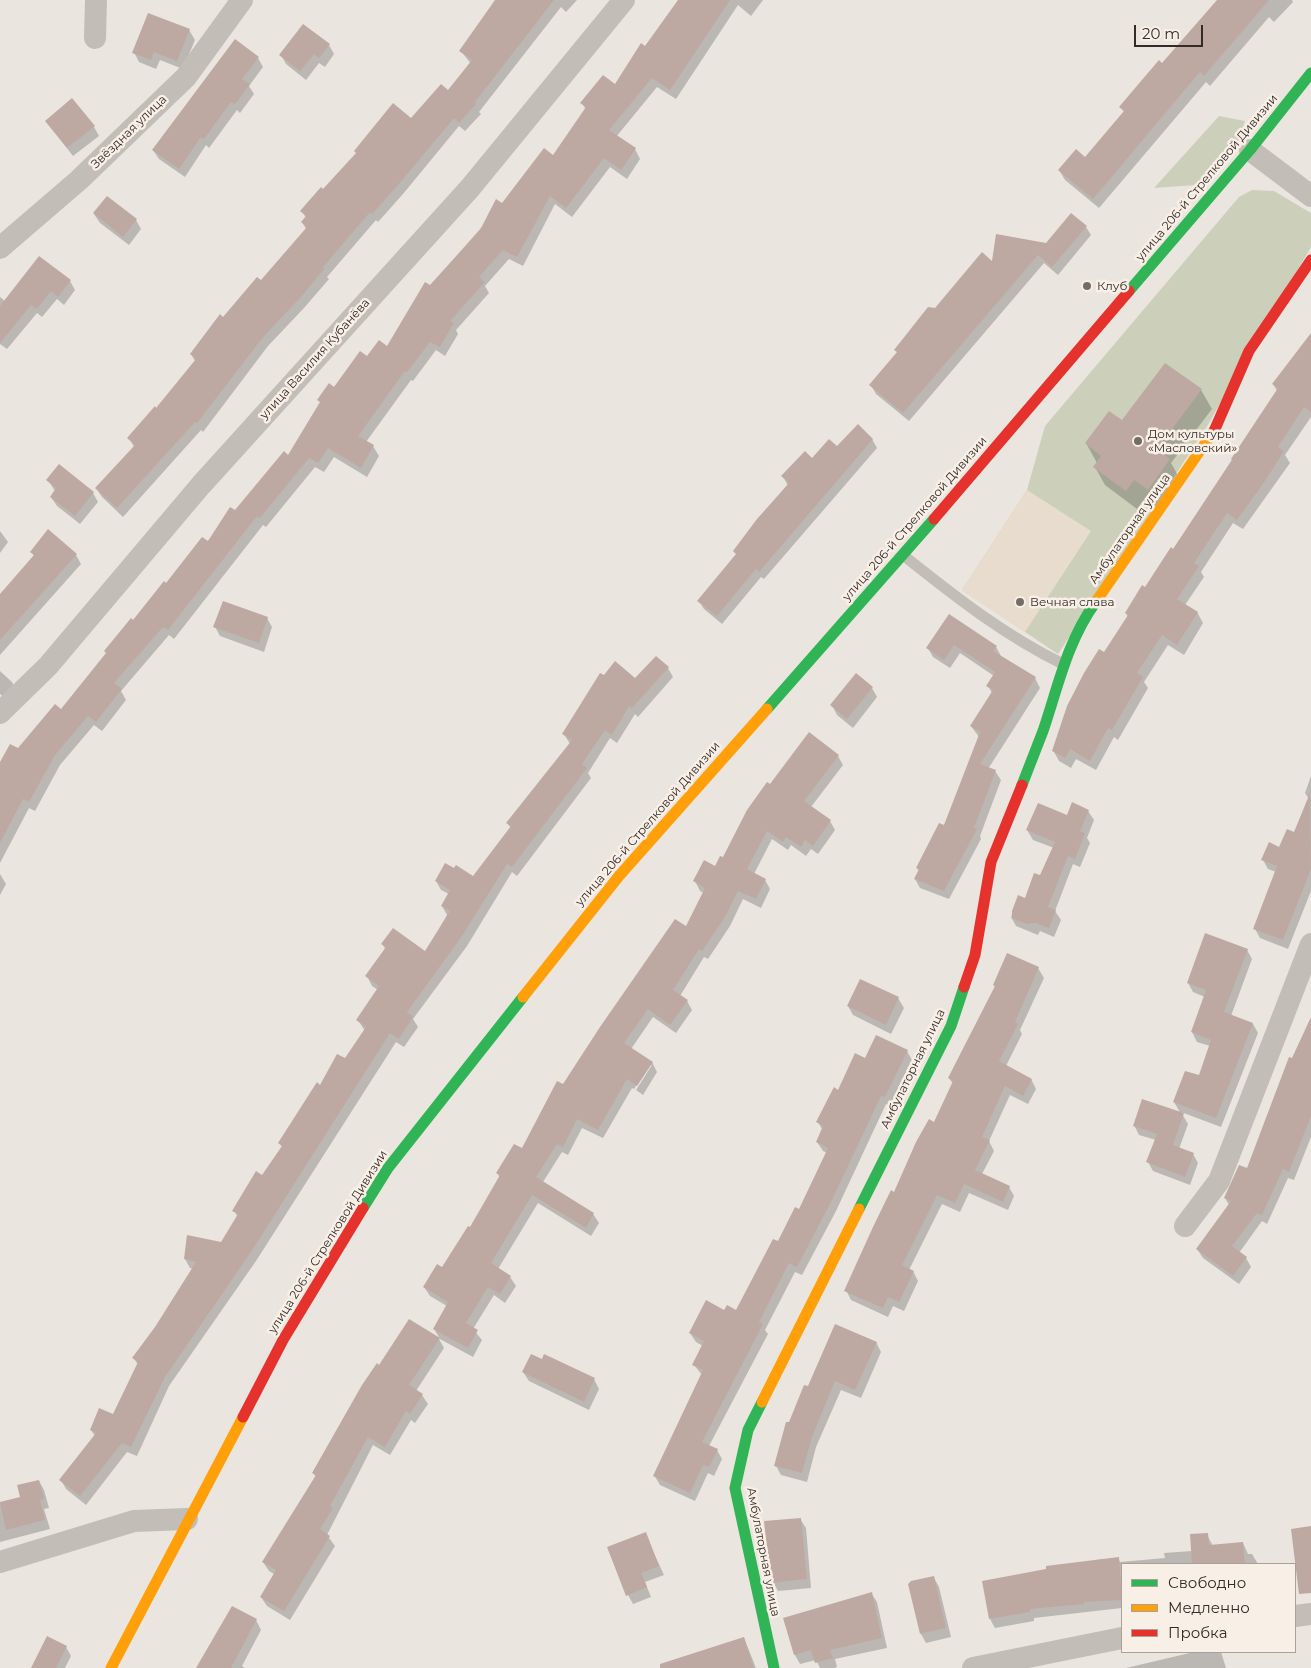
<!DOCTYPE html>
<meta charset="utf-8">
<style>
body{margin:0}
#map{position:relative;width:1311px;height:1668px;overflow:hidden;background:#eae5df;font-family:Montserrat,sans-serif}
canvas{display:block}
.legend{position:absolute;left:1121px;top:1563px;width:175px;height:90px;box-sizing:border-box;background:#f8efe6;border:1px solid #aaa19a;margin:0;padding:6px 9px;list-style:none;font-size:15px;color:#342b27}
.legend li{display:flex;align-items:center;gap:10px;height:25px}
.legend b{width:25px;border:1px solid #aaa19a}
.scale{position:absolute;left:1134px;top:25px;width:69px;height:22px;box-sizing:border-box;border:2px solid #342b27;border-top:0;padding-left:6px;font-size:15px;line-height:18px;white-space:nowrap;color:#342b27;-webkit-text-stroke:4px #f8efe6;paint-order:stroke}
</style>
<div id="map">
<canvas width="1311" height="1668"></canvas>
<ul class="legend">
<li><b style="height:6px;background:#30b455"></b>Свободно</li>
<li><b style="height:6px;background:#ff9f0a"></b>Медленно</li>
<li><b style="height:6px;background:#e5322d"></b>Пробка</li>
</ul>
<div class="scale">20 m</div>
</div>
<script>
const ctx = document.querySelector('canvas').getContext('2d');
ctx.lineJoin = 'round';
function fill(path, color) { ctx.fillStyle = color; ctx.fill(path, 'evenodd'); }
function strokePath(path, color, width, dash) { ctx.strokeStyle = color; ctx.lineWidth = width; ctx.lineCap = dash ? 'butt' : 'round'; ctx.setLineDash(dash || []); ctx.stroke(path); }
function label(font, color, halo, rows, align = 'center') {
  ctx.font = font + ' Montserrat,sans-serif'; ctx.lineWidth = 5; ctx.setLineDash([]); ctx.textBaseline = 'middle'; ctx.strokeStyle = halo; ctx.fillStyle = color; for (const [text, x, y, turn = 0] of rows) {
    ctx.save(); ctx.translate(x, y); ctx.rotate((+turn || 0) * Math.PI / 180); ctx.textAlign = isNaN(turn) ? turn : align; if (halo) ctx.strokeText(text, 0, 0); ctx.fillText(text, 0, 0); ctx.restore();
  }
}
fill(new Path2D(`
 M1219,116l26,5 -11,33 -38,31 -42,3z
 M1252,190l22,1 37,22v34l-105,181 -148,226 -96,-64 65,-100 18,-64 194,-229z`), '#cccfba');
fill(new Path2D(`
 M1027,490l64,41 -66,101 -63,-42z`), '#e8dccf');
fill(new Path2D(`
 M497,0h80l-11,12 -5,-5 -82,105 2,2 -16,17 -6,-5 -56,68 -25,28 -2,-2 -49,57 2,2 -25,29 -36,38 -65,86 -2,-2 -78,87 -21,-20 -6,-9 38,-41 -5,-9 28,-28 38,-49 -4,-7 70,-72 45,-53 -4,-7 4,-4 -4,-7 109,-91 38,-28 22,-28 -10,-13z
 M681,0h82l-12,16 -13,-11 -62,94 -19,-12 -41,50 19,12 5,10 -13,20 -17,-12 -38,50 -17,-13 -32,62 -14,-7 -24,27 4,7 -33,37 2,4 -13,22 -9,-6 -23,31 -2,-1 -45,62 7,4 6,10 -12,21 -33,-20 -10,15 -9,-5 -49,60 -3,-2 -89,114 -5,-4 -48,56 5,9 -24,31 -8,-6 -34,40 -25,46 -6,-3 -29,55v-97l62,-55 104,-127 123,-127 32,-53 -2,-4 48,-42 20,-10 43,-62 72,-82 52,-48 32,-46 -4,-7 33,-17z
 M1236,0h56l1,2 -19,20 -5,-5 -59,69 -4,-4 -107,126 -34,-28 -6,-10 26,-11 39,-47 -3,-5 42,-42z
 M189,30l6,10 -12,29 -23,-9 -4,9 -17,-7 -5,-10z
 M329,45l5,9 -9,13 -6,-4 -13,17 -20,-16 -5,-9z
 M258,58l5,9 -14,19 5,8 -14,19 -3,-3 -28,38 -3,-3 -21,32 -26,-18 -6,-9z
 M46,121l48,6 5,9 -26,20z
 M94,214l42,6 5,9 -12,16 -29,-22z
 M1086,227l5,8 -33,40 -14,-12 -135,158 -33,-27 -5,-9 65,-76 57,-46 54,-19z
 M70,281l5,9 -11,15 -7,-6 -15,18 -5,-4 -30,36 -7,-5v-47l5,4z
 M1311,335v82l-26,38 5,8 -47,66 -10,-6 -32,49 3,5 -19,28 12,7 6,11 -19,32 -16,-10 -24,37 4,6 -30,52 -4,-3 -18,33 -20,-11 -5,9 -12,-7 -6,-11 51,-96 24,-37 -2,-4 47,-63 104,-159 -4,-7z
 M1201,390l11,19 -41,54 9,16 -21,29 -14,-10 -8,11 -32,-24 -10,-18 2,-4 -11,-20 36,-21z
 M872,439l5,9 -113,131 -3,-2 -39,47 -18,-15 -5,-8 38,-46 51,-69 -5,-10 54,-28z
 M48,480l45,13 5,9 -18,22 -23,-18 -6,-9 4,-6z
 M0,531l8,11 -8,11z
 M32,552l44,3 5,9 -81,91v-59l34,-40z
 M949,616l47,31 5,9 34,22 5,10 -52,81 7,2 6,9 -21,56 1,3 -32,60 -29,-11 -5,-9 4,-8 -2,-3 28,-41 34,-90 -8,-11 21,-33 -4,-7 6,-10 -34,-23 -10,15 -17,-11 -5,-9z
 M267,618l5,9 -8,25 -44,-16 -5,-9z
 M668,668l5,9 -35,40 -3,-3 -18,29 -7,-5 -22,35 3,5 -74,98 -5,-4 -45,74 -54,73 5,8 -14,20 -8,-5 -140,219 -87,125 -32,70 -10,-4 -41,53 -20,-16 -5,-9 34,-44 -4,-6 22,-15 25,-50 -4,-7 22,-30 37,-59 -3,-1 -5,-9 36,-15 17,-27 -4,-6 29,-35 19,-29 -2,-4 40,-57 26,-26 19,-29 -7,-11 20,-30 -6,-4 -5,-10 19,-26 -4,-6 44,8 21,-37 -5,-9 7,-12 -8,-4 -5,-9 38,-4 37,-49 -4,-5 63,-79 -6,-10 72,-54z
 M0,671l12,11 5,10 -9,9 -8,-7z
 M872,688l5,9 -24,31 -16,-13 -5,-10z
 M838,756l5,9 -32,42 19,14 5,9 -17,24 -7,-5 -5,7 -15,-11 -3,5 -16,-11 -18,35 11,6 5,9 -9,19 -18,-9 -13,27 -22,33 -4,-2 -24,39 7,5 5,9 -16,23 -23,-16 -22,32 21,13 5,10 -14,23 -7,-5 16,-25h-3l-15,24 -2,-1 -29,50 -21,-10 -14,27 -6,-3 -19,30 50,32 6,9 -8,13 -53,-33 -40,66 12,8 6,9 -11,17 -11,-8 -21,34 9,11 -9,17 -33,-18 -6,-10 13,-23 -17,-10 -6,-9 18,-18 28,-40 30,-51 -3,-5 25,-23 42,-64 122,-158 18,-35 -4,-2 -5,-10 20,-14 8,-8 48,-73z
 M1311,776v115l-23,58 -28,-11 -5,-9 21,-57 -8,-3 -5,-9 17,-11 15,-16 14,-34 -4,-6z
 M1088,811l6,9 -7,18 3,5 -10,24 -7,-3 -18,47 6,9 -7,17 -14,-6 -2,4 -22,-9 -5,-9 8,-20 6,3 16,-23 13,-29 -21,-8 -6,-10z
 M0,874l6,10 -6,11z
 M1247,950l5,9 -21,57 22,8 5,9 -37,94 -40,-15 7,12 -9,25 14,5 5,9 -8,22 -37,-14 -5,-9 8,-22 -17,-5 -5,-10 47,-11 -7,-12 25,-25 11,-31 -13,-4 -5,-10 13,-35 -12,-5 -5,-9z
 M1038,968l6,10 -24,52 2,4 -16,32 25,13 5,10 -8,15 -18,-9 -21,46 5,10 -12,23 27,13 5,9 -6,14 -39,-17 -9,19 -18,-8 -33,66 4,1 5,10 -14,30 -11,-5 -5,11 -37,-17 -5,-10 48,-97 41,-70 18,-39 -4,-6 46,-90 -1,-3z
 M861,980l37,18 6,10 -13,26 -38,-19 -5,-9z
 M1311,1020v117l-17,43 -6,-2 -21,46 -5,-3 -23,32 7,5 5,9 -12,17 -36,-26 -6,-9 32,-44 -4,-7 22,-28z
 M907,1051l5,9 -22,46 -4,-2 -50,107 -34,64 -7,-3 -30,58 3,4 -59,112 8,4 5,9 -8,17 -6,-3 -13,28 -35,-16 -6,-10 48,-100 -8,-10 9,-19 -7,-4 -6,-9 35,-22 12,1 63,-101 27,-58 -4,-2 -6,-9 6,-11 -5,-9 21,-31 27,-32z
 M439,1339l5,9 -28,43 6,4 6,9 -13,19 -4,-3 -21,35 -17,-10 -46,90 8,11 -45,74 -23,-14 -6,-9 13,-23 -5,-3 -6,-9 53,-85 -3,-4 67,-106z
 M876,1342l5,10 -20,46 -20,-8 -25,57 -9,35 -26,-7 -5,-9 13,-42 19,-36z
 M523,1372l71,7 5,10 -10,21 -60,-29z
 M39,1481l5,9 5,18 -5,1 6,20 -50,13v-39l22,-5z
 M800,1519l6,9 5,60 -33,3 -5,-9z
 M645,1534l19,41 -19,7 6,15 -18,7 -5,-9z
 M1207,1535l6,11 30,-3 5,11h4l6,10h-136v44l-88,10v3l-39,7 -5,-9 106,-56v-3l22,-2 2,4 45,-4 -1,-5 28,-2z
 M934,1578l5,9 12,50 -25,6 -5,-9z
 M871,1593l6,9 10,46 -52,11 2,8 -3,1h-14l-4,-8 -16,4 -5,-9 -11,-36z
 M256,1620l5,10 -19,36 3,2h-48z
 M744,1638l12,30h-73z
 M66,1647l5,9 -6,12h-29z
 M1194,1652h27l5,16h-100z`), '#0003');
fill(new Path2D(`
 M495,0h59l-79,102 1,2 -17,19 -5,-5 -56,67 -26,29 -2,-2 -47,55 1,2 -24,29 -36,38 -67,87 -2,-1 -78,86 -22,-20 40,-43 -8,-7 28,-32 1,2 40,-49 -6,-5 30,-40 3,3 34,-40 4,3 46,-53 -6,-5 5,-6 -6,-5 21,-24 2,2 33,-36 -2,-2 39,-48 18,15 30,-34 7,6 24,-30 -13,-9z
 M678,0h52l-60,90 -18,-12 -43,52 27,18 -15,22 -17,-12 -38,50 -16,-12 -33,61 -14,-7 -24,27 6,5 -35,39 4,2 -14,24 -10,-5 -23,30 -2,-1 -47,65 16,9 -13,23 -33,-20 -10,15 -9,-5 -49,60 -3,-2 -89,114 -5,-3 -49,56 8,6 -26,33 -8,-6 -33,39 -26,47 -6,-3 -23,44v-81l10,-18 8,4 37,-44 6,5 45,-56 -2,-2 27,-33 2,2 31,-39 2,2 36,-46 6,4 22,-34 5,3 49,-59 4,4 32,-53 -3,-2 12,-17 5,4 26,-36 7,5 12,-16 8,6 38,-64 5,3 50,-55 16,-31 6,4 42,-55 9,7 33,-48 -6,-4 23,-28 12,9 26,-41 4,3z
 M1217,0h52l-65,76 -4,-4 -107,127 -35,-29 18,-21 9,8 39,-46 -5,-4 28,-33 12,-14 3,3z
 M148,13l42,16 -13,32 -23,-9 -3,8 -19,-7z
 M303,24l27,20 -11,14 -5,-4 -14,17 -21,-16z
 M235,39l24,18 -17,22 8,5 -15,20 -4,-2 -27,37 -3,-2 -22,32 -27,-19z
 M72,98l23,28 -28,22 -22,-27z
 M107,196l30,23 -14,18 -30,-24z
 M1071,213l16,13 -35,41 -14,-12 -135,158 -34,-28 28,-33 -3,-2 34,-43 7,1 47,-56 10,9 4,-27 50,9z
 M39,256l32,24 -13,17 -7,-6 -14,18 -6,-4 -31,38v-37z
 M1311,333v79l-7,-5 -26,40 6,4 -19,30 -28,39 -10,-7 -33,50 5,3 -22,33 21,13 -21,33 -15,-10 -25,38 6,4 -31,53 -4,-2 -18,33 -20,-12 -5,9 -13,-7 15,-45 17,-33 15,-24 5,3 24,-37 -3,-2 17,-28 3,2 26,-40 2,2 59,-89 -1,-1 47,-71 -6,-4z
 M1165,363l37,26 -45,60 13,10 -22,31 -14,-10 -8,11 -33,-24 8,-11 -16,-13 24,-32 13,9z
 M858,424l15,15 -114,133 -3,-3 -39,47 -20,-15 39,-47 -3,-3 24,-32 32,-36 -8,-7 24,-25 7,7 17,-19 8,7z
 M59,464l35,28 -19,24 -25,-19 6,-9 -10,-8z
 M48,529l29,25 -77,86v-46l34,-39 -4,-3z
 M223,601l45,16 -9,26 -46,-16z
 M949,614l48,32 -4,5 43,26 -56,87 16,6 -22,58 3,1 -33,62 -30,-12 5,-10 -3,-1 23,-45 5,2 36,-93 -10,-6 23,-36 -7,-4 9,-14 -41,-27 -10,15 -18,-12z
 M656,656l13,11 -37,41 -3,-2 -17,29 -7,-5 -23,34 5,4 -75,99 -5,-3 -45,72 -55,76 6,5 -14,22 -9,-6 -139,219 -86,125 -34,70 -9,-4 -42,53 -21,-16 37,-47 -6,-3 9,-22 14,6 25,-52 -6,-4 23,-31 41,-65 -12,-3 3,-24 34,7 17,-28 -6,-3 24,-40 6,4 20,-29 -4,-3 39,-61 3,3 17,-31 8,4 21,-31 -10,-7 23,-34 -14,-10 21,-29 -5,-3 12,-16 32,23 25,-40 -9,-5 9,-16 -15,-9 10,-18 9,5 2,-3 17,11 38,-50 -5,-3 66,-83 -10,-6 38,-61 4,2 11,-14 20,17z
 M856,673l17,14 -26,32 -17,-14z
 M809,732l30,23 -35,46 27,19 -18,26 -8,-6 -4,7 -15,-10 -3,5 -16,-11 -20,38 19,10 -10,20 -18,-8 -13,26 -23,34 -3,-2 -26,41 15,10 -18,25 -22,-16 -24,34 29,19 -16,24 -10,-7 -29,51 -21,-11 -14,28 -6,-3 -21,33 58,36 -8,15 -54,-33 -41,68 20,13 -11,18 -12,-7 -22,36 12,7 -10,18 -35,-19 15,-27 -25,-15 14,-23 5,3 26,-41 2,1 30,-52 -4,-2 18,-29 8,4 35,-67 6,3 37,-57 75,-108 11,7 19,-38 -12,-7 11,-21 11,6 5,-10 3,1 24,-47 20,-28 3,2z
 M1310,793l1,76 -28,71 -30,-11 24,-63 -16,-6 8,-18 10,5 8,-18 7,3z
 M1072,802l17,8 -9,21 5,2 -10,26 -7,-3 -20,51 8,3 -7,18 -14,-5 -8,1 -15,-6v-7l6,-16 7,3 9,-25 6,2 15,-33 -29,-12 12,-27 29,12z
 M1205,933l43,16 -24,63 29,11 -37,95 -43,-16 12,-31 14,4 12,-35 -20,-8 15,-42 -19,-7z
 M1007,953l32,14 -24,55 3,2 -19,37 33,18 -9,17 -18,-10 -23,51 8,3 -15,30 35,16 -7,16 -39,-18 -9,19 -18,-8 -35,70 12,6 -15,31 -11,-5 -5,11 -39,-17 29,-64 18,-37 3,2 22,-50 13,-23 5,3 19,-41 -5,-3 47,-92 -2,-1z
 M860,979l39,18 -13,28 -39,-19z
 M1311,1017v99l-22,56 -6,-3 -21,46 -5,-2 -25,33 15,11 -14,19 -37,-27 35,-48 -7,-3 15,-33 8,3 42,-111 3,1z
 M876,1035l32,15 -23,47 -4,-1 -50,106 -34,65 -8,-4 -30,59 4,2 -61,118 16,7 -9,18 -6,-2 -13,28 -37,-17 50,-106 -11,-5 12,-24 -15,-8 17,-33 18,10 3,-5 9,5 37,-71 5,2 17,-34 4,2 29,-61 -12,-6 7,-16 -7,-4 18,-35 4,3 17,-37 10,5z
 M1142,1099l42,14 -11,32 21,8 -9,24 -39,-15 11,-28 -24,-8z
 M409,1319l31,19 -31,47 14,9 -13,20 -4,-3 -21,36 -17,-10 -38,69 3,2 -13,21 10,7 -46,75 -24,-14 16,-27 -14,-8 54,-87 -4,-2 50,-88 15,-22 2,2z
 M835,1324l42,18 -22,48 -20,-9 -23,56 -10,36 -28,-7 12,-44h3l15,-37 4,1z
 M531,1354l11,5 2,-5 51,24 -11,24 -62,-30z
 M39,1480l5,19 -4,1 5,20 -39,10 -6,-28 20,-5 -3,-12z
 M801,1518l6,61 -36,4 -7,-62z
 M1311,1526v67l-12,1 -8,-65z
 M646,1532l13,34 -18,7 6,14 -21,9 -19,-49z
 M1208,1533l1,12 34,-3 2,22h-53l-2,-30z
 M1119,1557l3,43 -38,2v2l-54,5v3l-41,7 -7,-38 64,-12v-3z
 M934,1576l12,52 -26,6 -12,-50 3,-3z
 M872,1592l10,46 -52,12 3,8 -18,5 -4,-13 -17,5 -11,-37z
 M232,1606l25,13 -26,49h-35z
 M47,1636l20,10 -11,22h-25z
 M744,1637l10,31h-94v-4z`), '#bda9a2');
strokePath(new Path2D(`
 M903,555c50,40 102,81 160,109`), '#c3bdb8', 11);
strokePath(new Path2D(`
 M95,38l1,-38
 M1250,150l61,46
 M0,248l79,-68 107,-103 56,-77
 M0,713l48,-47 153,-181 269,-297 154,-188
 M1185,1226l34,-45 92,-237
 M0,1562l134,-41 53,-2
 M1295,1616l16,-2
 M973,1668l149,-30`), '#c3bdb8', 22);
strokePath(new Path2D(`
 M1129,291l121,-141 61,-77
 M767,709l167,-190
 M1022,785c7,-18 14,-36 21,-54 15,-44 24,-89 52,-128
 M363,1208l25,-40 135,-171
 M859,1209l92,-183 13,-39
 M762,1402l-14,28 -13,58 39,180`), '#30b455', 11);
strokePath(new Path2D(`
 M1095,603l120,-174
 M523,997l96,-121 148,-167
 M762,1402l97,-193
 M111,1668l132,-251`), '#ff9f0a', 11);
strokePath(new Path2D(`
 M1215,429l34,-78 62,-91
 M934,519l195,-228
 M964,987l11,-32 16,-93 31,-77
 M243,1417l40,-77 80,-132`), '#e5322d', 11);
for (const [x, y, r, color] of [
 [1087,286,5,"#746c67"],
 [1138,441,5,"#746c67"],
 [1020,602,5,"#746c67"]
]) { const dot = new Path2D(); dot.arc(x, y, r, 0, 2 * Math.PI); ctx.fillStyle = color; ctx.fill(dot); strokePath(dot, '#f8efe6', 2); }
label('12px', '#342b27', '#f8efe6', [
 ["Звёздная улица",129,132,-44],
 ["улица 206-й Стрелковой Дивизии",1207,178,-50],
 ["улица Василия Кубанёва",315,359,-48],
 ["улица 206-й Стрелковой Дивизии",915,519,-49],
 ["Амбулаторная улица",1130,529,-55],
 ["улица 206-й Стрелковой Дивизии",648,824,-49],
 ["Амбулаторная улица",913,1069,-64],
 ["улица 206-й Стрелковой Дивизии",328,1242,-58],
 ["Амбулаторная улица",763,1552,79]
]);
label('12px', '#342b27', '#f8efe6', [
 ["Клуб",1097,286],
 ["Дом культуры",1148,434],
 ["«Масловский»",1148,448],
 ["Вечная слава",1030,602]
], 'left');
</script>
